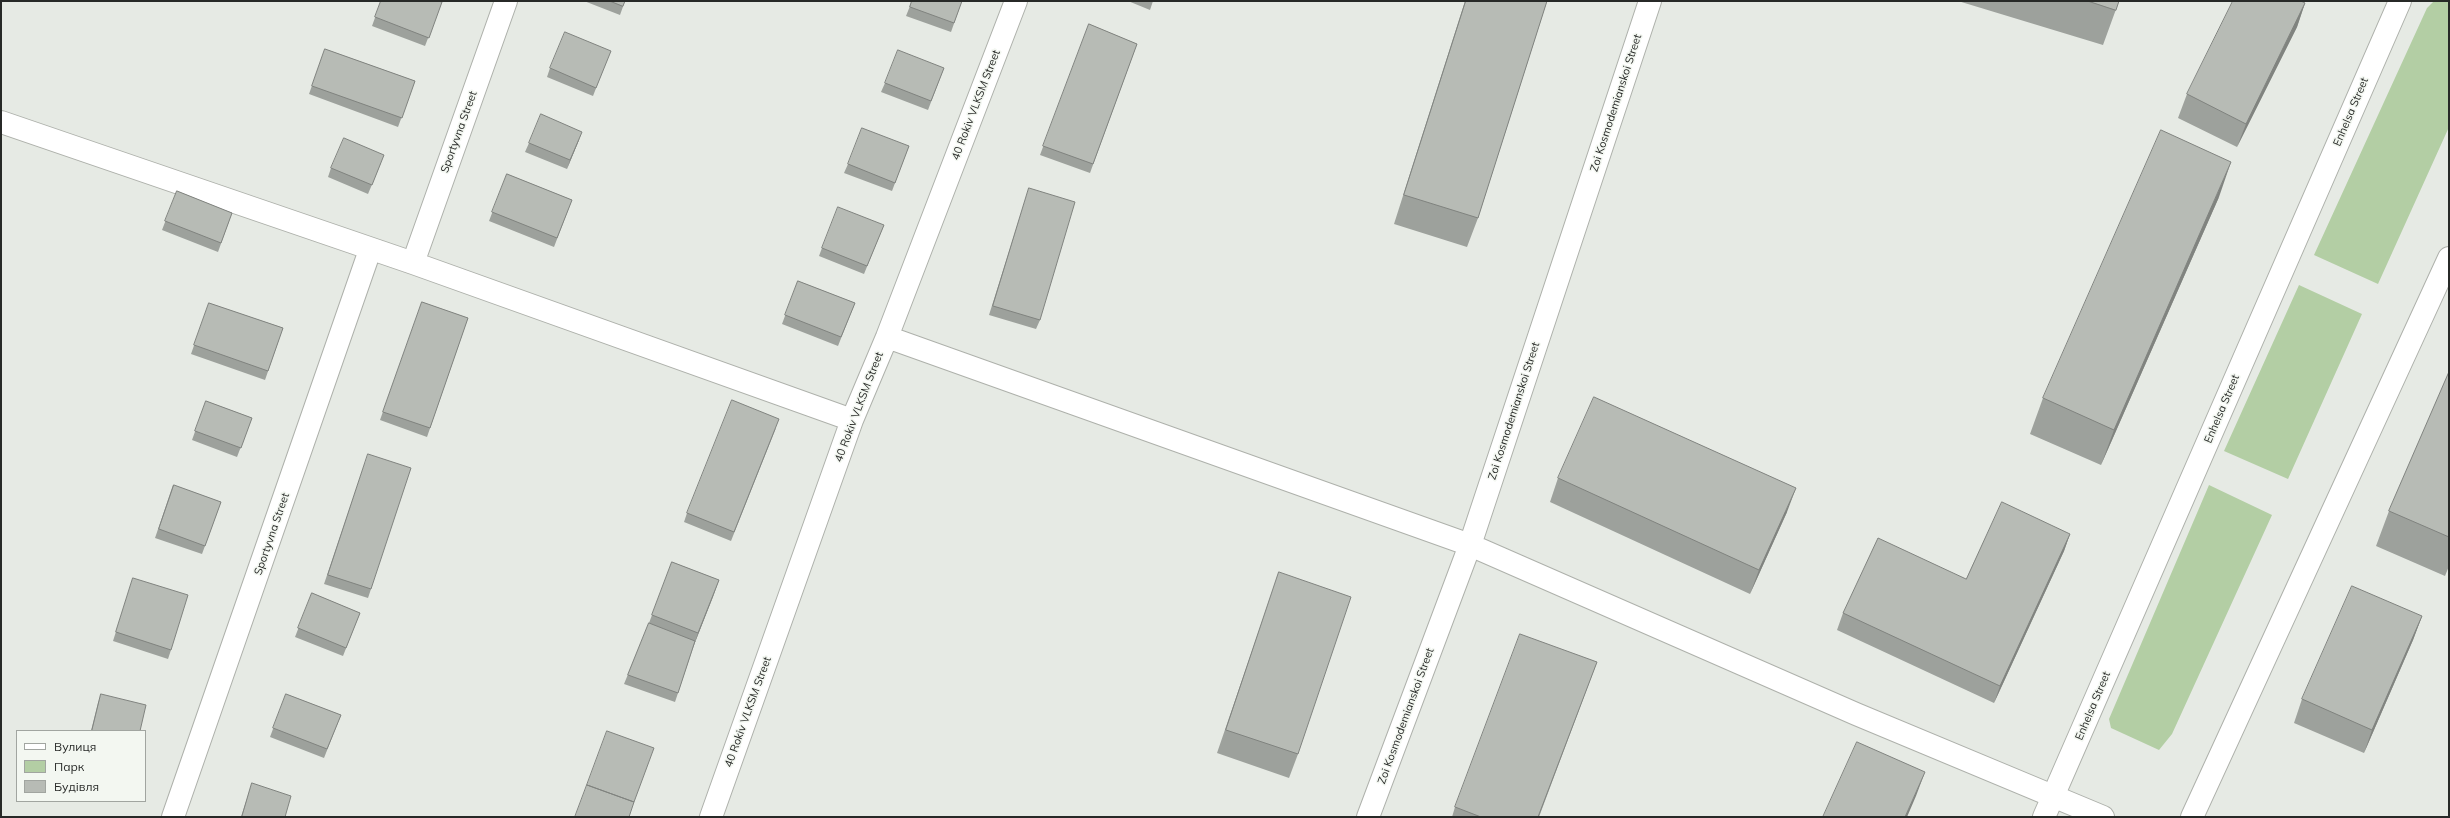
<!DOCTYPE html>
<meta charset="utf-8">
<style>
body{margin:0}
#map{position:relative;width:2450px;height:818px;overflow:hidden;background:#e6eae4;font-family:Mulish,sans-serif}
canvas{display:block}
.frame{position:absolute;inset:0;border:2px solid #272927;pointer-events:none}
.legend{position:absolute;left:16px;top:730px;width:130px;height:72px;box-sizing:border-box;background:#f3f7f1;border:1px solid #a1a5a0;margin:0;padding:5px 7px;list-style:none;font-size:12px;color:#272927}
.legend li{display:flex;align-items:center;gap:8px;height:20px}
.legend b{width:20px;border:1px solid #a1a5a0}
</style>
<div id="map">
<canvas width="2450" height="818"></canvas>
<div class="frame"></div>
<ul class="legend">
<li><b style="height:5px;background:#fff"></b>Вулиця</li>
<li><b style="height:11px;background:#b3cea4"></b>Парк</li>
<li><b style="height:11px;background:#b7bbb5"></b>Будівля</li>
</ul>
</div>
<script>
const ctx = document.querySelector('canvas').getContext('2d');
ctx.lineJoin = 'round';
function fill(path, color) { ctx.fillStyle = color; ctx.fill(path, 'evenodd'); }
function strokePath(path, color, width, dash) { ctx.strokeStyle = color; ctx.lineWidth = width; ctx.lineCap = dash ? 'butt' : 'round'; ctx.setLineDash(dash || []); ctx.stroke(path); }
function label(font, color, halo, rows, align = 'center') {
  ctx.font = font + ' Mulish,sans-serif'; ctx.lineWidth = 3; ctx.setLineDash([]); ctx.textBaseline = 'middle'; ctx.strokeStyle = halo; ctx.fillStyle = color; for (const [text, x, y, turn = 0] of rows) {
    ctx.save(); ctx.translate(x, y); ctx.rotate((+turn || 0) * Math.PI / 180); ctx.textAlign = isNaN(turn) ? turn : align; if (halo) ctx.strokeText(text, 0, 0); ctx.fillText(text, 0, 0); ctx.restore();
  }
}
fill(new Path2D(`
 M2434,1h15v126l-71,157 -64,-29 113,-247z
 M2299,285l63,29 -74,165 -64,-28z
 M2209,485l63,30 -100,219 -13,16 -48,-22 -2,-9z`), '#b3cea4');
const minor = new Path2D(`
 M1,122l412,141 439,157
 M413,263l93,-262
 M887,337l583,208 386,169 247,103
 M173,817l197,-567
 M711,817l141,-397 35,-83 129,-336
 M1368,817l102,-272 180,-544`);
const tertiary = new Path2D(`
 M2044,817l356,-816
 M2192,817l257,-559`);
strokePath(minor, '#aeb1ab', 24);
strokePath(tertiary, '#aeb1ab', 24);
strokePath(minor, '#fff', 22);
strokePath(tertiary, '#fff', 22);
fill(new Path2D(`
 M381,1l61,1 -17,44 -53,-20z
 M584,1h41l-5,14z
 M912,1h50l-11,31 -45,-16z
 M1128,1h25l-3,9z
 M1465,1h82l-69,217 -11,29 -73,-23z
 M1958,1h161l-16,44z
 M2305,3l-8,24 -60,120 -59,-29 9,-24z
 M1089,24l48,20 -47,129 -50,-18z
 M325,49l90,32 -17,46 -89,-33z
 M607,60l-14,36 -46,-19 3,-9z
 M944,68l-16,42 -47,-18 4,-9z
 M579,140l-12,29 -42,-17 4,-9z
 M909,146l-17,45 -48,-18 4,-9z
 M381,163l-13,31 -40,-17 3,-9z
 M507,174l65,26 -18,47 -65,-26z
 M1029,188l11,132 -4,9 -47,-14z
 M177,191l55,22 -14,39 -56,-22z
 M2219,197l-118,268 -71,-31 13,-36z
 M884,225l-20,49 -45,-18 3,-8z
 M798,281l57,22 -17,43 -56,-22z
 M422,302l46,16 -41,119 -47,-17z
 M209,303l74,25 -18,52 -74,-26z
 M2449,372v194l-4,10 -69,-30 13,-35z
 M206,401l46,17 -15,39 -45,-17z
 M776,428l-45,113 -47,-19 3,-9z
 M365,463l6,126 -3,9 -44,-14z
 M1558,478l229,34 -37,82 -200,-92z
 M173,485l48,17 -19,52 -47,-16z
 M2070,534l-6,17 -70,152 -157,-73 6,-17 123,-34z
 M672,562l47,18 -25,65 -19,57 -51,-18 25,-61z
 M1279,572l19,182 -9,24 -72,-25z
 M133,578l38,72 -3,9 -55,-18z
 M312,593l48,20 -17,43 -48,-19z
 M2422,616l-9,24 -49,113 -70,-30 8,-24z
 M1597,662l-58,155h-87l3,-10z
 M101,694l39,37h-49l7,-28z
 M286,694l55,21 -17,43 -54,-21z
 M252,783l33,34h-44z`), '#9da19c');
fill(new Path2D(`
 M2305,3l-8,24 -60,120 9,-23z
 M582,132l-3,8 -12,29 3,-9z
 M2231,162l-12,35 -118,268 13,-35z
 M1796,488l-9,24 -37,82 9,-24z
 M2070,534l-6,17 -70,152 6,-17z
 M719,580l-6,17 -21,53 6,-17z
 M2422,616l-9,24 -49,113 8,-23z
 M1925,772l-9,24 -9,21h-2z`), '#80837f');
const building = new Path2D(`
 M381,1h57l4,1 -13,36 -54,-21z
 M610,1h15l-2,5z
 M912,1h50l-8,22 -44,-16z
 M1466,1h81l-69,217 -74,-23z
 M2088,1h31l-3,9z
 M2233,1h68l4,2 -59,121 -59,-30z
 M1089,24l48,20 -44,120 -50,-18z
 M565,32l46,19 -15,37 -46,-20z
 M325,49l90,32 -13,37 -90,-32z
 M898,50l46,18 -13,33 -46,-18z
 M541,114l41,18 -12,28 -41,-17z
 M862,128l47,18 -14,37 -47,-19z
 M2161,130l70,32 -117,268 -71,-32z
 M344,138l40,17 -12,30 -41,-17z
 M507,174l65,26 -15,38 -65,-26z
 M1029,188l46,14 -35,118 -47,-14z
 M177,191l55,22 -11,30 -56,-22z
 M838,207l46,18 -17,41 -45,-18z
 M798,281l57,22 -14,34 -56,-22z
 M422,302l46,16 -38,110 -47,-16z
 M209,303l74,25 -15,43 -74,-26z
 M2449,372v165l-60,-26z
 M1594,397l202,91 -37,82 -201,-92z
 M732,400l47,19 -45,113 -47,-19z
 M206,401l46,17 -11,30 -46,-17z
 M368,454l43,14 -40,121 -43,-14z
 M174,485l47,17 -16,44 -46,-17z
 M2002,502l68,32 -70,152 -157,-73 35,-75 88,41z
 M672,562l47,18 -21,53 -46,-18z
 M1279,572l72,25 -53,157 -72,-24z
 M133,578l55,17 -17,55 -55,-18z
 M2352,586l70,30 -50,114 -70,-31z
 M312,593l48,20 -14,35 -48,-20z
 M649,623l46,18 -17,52 -50,-18z
 M1520,634l77,28 -59,155h-57l-26,-10z
 M101,694l45,11 -6,26h-48z
 M286,694l55,21 -14,34 -54,-21z
 M607,731l47,17 -20,54 -47,-17z
 M1857,742l68,30 -20,45h-82z
 M252,783l39,13 -6,21h-43z
 M587,785l47,17 -5,15h-54z`);
fill(building, '#b7bbb5');
strokePath(building, '#80837f', 1);
label('11px', '#272927', '#f3f7f1', [
 ["Zoi Kosmodemianskoi Street",1616,103,-72],
 ["40 Rokiv VLKSM Street",976,105,-69],
 ["Enhelsa Street",2351,112,-67],
 ["Sportyvna Street",459,132,-70],
 ["40 Rokiv VLKSM Street",859,407,-69],
 ["Enhelsa Street",2222,409,-67],
 ["Zoi Kosmodemianskoi Street",1514,411,-72],
 ["Sportyvna Street",272,534,-71],
 ["Enhelsa Street",2093,706,-67],
 ["40 Rokiv VLKSM Street",748,712,-70],
 ["Zoi Kosmodemianskoi Street",1406,716,-70]
]);
</script>
